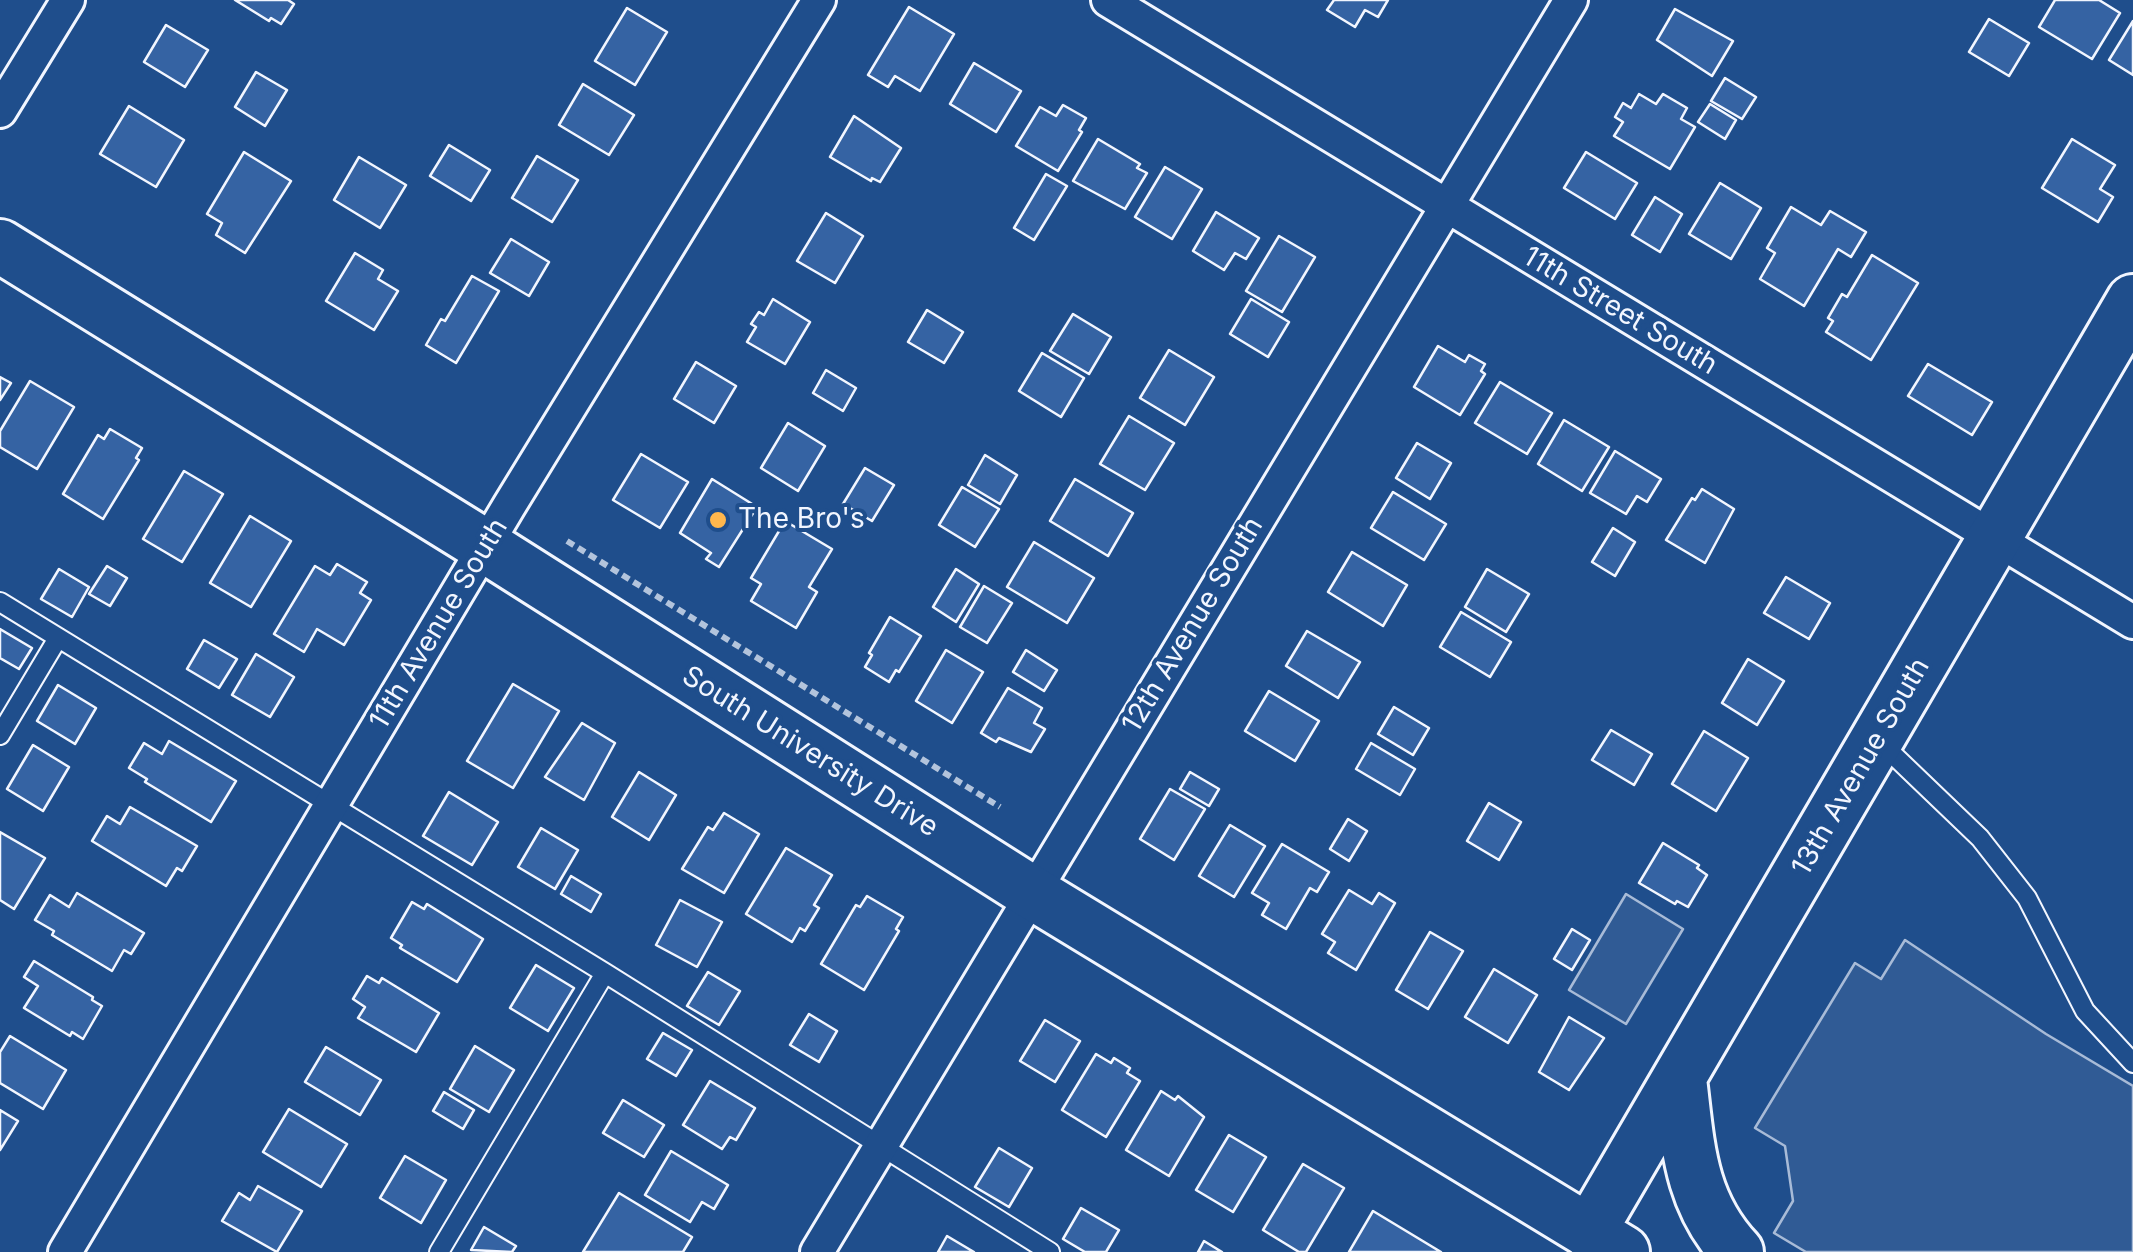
<!DOCTYPE html>
<style>
body{margin:0}
canvas{display:block;background:#1f4e8c}
</style>
<canvas width="2133" height="1252"></canvas>
<script>
const ctx = document.querySelector('canvas').getContext('2d');
ctx.lineJoin = 'round';
function fill(path, color) { ctx.fillStyle = color; ctx.fill(path, 'evenodd'); }
function strokePath(path, color, width, dash) { ctx.strokeStyle = color; ctx.lineWidth = width; ctx.lineCap = dash ? 'butt' : 'round'; ctx.setLineDash(dash || []); ctx.stroke(path); }
function label(font, color, halo, rows, align = 'center') {
  ctx.font = font + ' Inter,sans-serif'; ctx.lineWidth = 8; ctx.setLineDash([]); ctx.textBaseline = 'middle'; ctx.strokeStyle = halo; ctx.fillStyle = color; for (const [text, x, y, turn = 0] of rows) {
    ctx.save(); ctx.translate(x, y); ctx.rotate((+turn || 0) * Math.PI / 180); ctx.textAlign = isNaN(turn) ? turn : align; if (halo) ctx.strokeText(text, 0, 0); ctx.fillText(text, 0, 0); ctx.restore();
  }
}
const parking = new Path2D(`
 M1626,894l57,35 -57,95 -57,-34z
 M1905,940l141,94 87,52v166h-327l-32,-19 19,-32 -8,-55 -30,-18 100,-165 26,16z`);
fill(parking, '#305b95');
strokePath(parking, '#a8bbd7', 2.5);
const building = new Path2D(`
 M235,0h53l6,4 -13,20 -10,-6 -2,3z
 M1334,0h54l-10,17 -13,-7 -10,17 -28,-17z
 M2055,0h44l21,13 -28,46 -53,-32z
 M909,7l45,27 -34,57 -25,-15 -7,11 -20,-12z
 M627,8l40,24 -32,53 -40,-24z
 M1675,9l58,32 -21,35 -55,-36z
 M1989,19l40,24 -20,33 -40,-24z
 M2133,21v54l-24,-15z
 M166,25l42,25 -23,37 -41,-25z
 M974,63l47,28 -25,41 -46,-28z
 M256,72l31,18 -22,36 -30,-19z
 M1725,78l31,19 -14,22 -31,-18z
 M583,84l51,31 -25,40 -50,-30z
 M1639,94l17,10 7,-10 24,14 -6,11 14,8 -25,42 -56,-33 9,-14 -8,-5 8,-14 8,5z
 M1710,104l26,16 -11,19 -27,-17z
 M1063,105l23,13 -7,12 3,2 -24,39 -42,-25 24,-39 16,9z
 M129,106l55,34 -28,47 -56,-33z
 M854,116l47,32 -21,34 -8,-4 -1,3 -41,-24z
 M1098,139l42,25 -3,4 10,5 -22,36 -52,-28z
 M2072,139l43,26 -15,24 13,8 -15,25 -56,-34z
 M449,145l41,25 -19,31 -41,-25z
 M244,152l47,29 -46,72 -29,-18 6,-12 -15,-9z
 M1586,152l51,31 -22,36 -51,-31z
 M537,156l41,24 -26,42 -40,-24z
 M359,157l47,28 -26,43 -46,-28z
 M1165,167l37,22 -30,50 -37,-22z
 M1046,174l21,12 -33,54 -20,-12z
 M1720,183l41,25 -30,51 -42,-25z
 M1655,197l27,17 -22,38 -28,-17z
 M1791,207l30,18 9,-14 36,21 -15,25 -13,-8 -34,57 -44,-27 15,-26 -8,-5z
 M1216,212l43,26 -13,21 -11,-6 -11,17 -31,-19z
 M826,213l37,23 -28,47 -38,-22z
 M1279,236l36,21 -33,55 -36,-21z
 M511,239l38,23 -20,34 -39,-23z
 M355,253l28,17 -5,9 20,12 -24,39 -48,-29z
 M1872,255l46,28 -47,77 -45,-28 7,-11 -5,-3 14,-24 5,3z
 M472,276l27,15 -43,72 -30,-18 15,-26 4,2z
 M773,299l37,23 -25,42 -38,-22 9,-15 -5,-3 8,-12 5,3z
 M1251,299l38,23 -21,35 -38,-23z
 M927,310l36,22 -19,31 -36,-21z
 M1073,314l38,23 -22,37 -39,-23z
 M1438,346l27,16 4,-7 16,9 -4,7 4,3 -25,41 -46,-28z
 M1169,350l45,27 -29,48 -45,-27z
 M1042,353l42,25 -23,39 -42,-26z
 M696,362l40,24 -22,37 -40,-24z
 M1928,364l64,38 -20,33 -64,-39z
 M826,370l30,18 -13,23 -30,-18z
 M0,377l11,6 -11,17z
 M30,381l44,26 -37,62 -37,-22v-16z
 M1500,382l52,31 -25,41 -52,-31z
 M1129,416l45,27 -29,47 -45,-26z
 M1564,420l45,27 -27,44 -44,-27z
 M788,423l37,23 -27,45 -37,-23z
 M110,429l32,19 -6,10 3,2 -36,59 -40,-25 35,-59 6,4z
 M1417,443l34,20 -21,36 -34,-21z
 M1615,451l46,28 -14,23 -10,-6 -11,18 -36,-21z
 M641,454l47,28 -28,46 -47,-28z
 M985,455l32,20 -17,29 -32,-19z
 M865,468l29,17 -22,36 -29,-17z
 M184,471l39,23 -41,68 -39,-23z
 M712,479l45,28 -38,60 -13,-8 5,-6 -31,-20z
 M1075,479l58,34 -25,43 -58,-35z
 M962,487l37,22 -24,38 -36,-22z
 M1702,489l32,20 -29,54 -39,-23 26,-42 3,2z
 M1393,492l53,32 -22,36 -53,-32z
 M250,516l41,25 -40,66 -41,-24z
 M785,521l47,28 -23,38 8,5 -21,36 -45,-27 10,-17 -10,-6z
 M1613,528l22,14 -20,34 -23,-14z
 M1034,542l60,36 -27,45 -60,-36z
 M1352,552l55,33 -24,41 -55,-34z
 M337,564l30,18 -7,11 11,7 -27,45 -27,-16 -13,23 -30,-18 41,-68 15,9z
 M107,566l20,12 -17,28 -21,-12z
 M59,569l30,18 -17,30 -31,-18z
 M956,569l23,15 -23,38 -23,-15z
 M1487,569l42,25 -23,38 -41,-25z
 M1786,577l44,26 -21,36 -45,-26z
 M984,586l28,17 -25,40 -27,-16z
 M1461,612l50,30 -21,35 -50,-30z
 M890,617l31,19 -22,36 -3,-2 -7,12 -24,-15 7,-12 -3,-2z
 M0,629l32,19 -13,21 -19,-11z
 M1307,631l53,31 -22,36 -52,-32z
 M204,640l33,19 -18,29 -32,-19z
 M946,650l37,22 -31,51 -36,-22z
 M1026,650l31,20 -13,21 -31,-19z
 M256,654l38,23 -24,40 -38,-22z
 M1748,659l36,22 -27,44 -35,-22z
 M513,684l46,27 -46,77 -46,-27z
 M58,685l38,23 -21,36 -38,-23z
 M1008,688l34,20 -8,15 11,6 -14,23 -32,-14 -3,4 -15,-9z
 M1269,691l50,30 -24,40 -50,-30z
 M1394,707l35,21 -16,27 -35,-21z
 M582,723l33,20 -31,57 -39,-23z
 M1611,730l41,24 -18,31 -42,-25z
 M1704,731l44,27 -32,53 -44,-27z
 M169,741l67,40 -25,41 -66,-40 2,-3 -18,-11 15,-25 18,11z
 M1371,743l44,26 -15,26 -44,-26z
 M33,745l36,22 -26,44 -36,-22z
 M639,772l37,23 -27,45 -37,-23z
 M1190,772l29,17 -10,17 -29,-17z
 M1170,789l35,20 -31,51 -34,-21z
 M449,792l49,30 -26,43 -49,-29z
 M1489,803l32,19 -22,38 -32,-19z
 M130,807l67,39 -15,25 -5,-3 -11,18 -74,-45 15,-25 13,8z
 M724,813l35,21 -35,59 -42,-24 26,-42 5,3z
 M1348,819l19,12 -18,30 -19,-12z
 M1230,825l35,21 -31,51 -35,-21z
 M541,828l37,22 -23,39 -37,-22z
 M0,832l45,26 -31,51 -14,-9z
 M1663,843l36,22 -2,3 10,7 -19,32 -11,-6 -2,3 -36,-21z
 M1282,844l47,28 -12,20 -7,-4 -24,41 -24,-14 7,-12 -17,-10z
 M786,848l46,27 -18,30 5,3 -14,23 -5,-3 -8,14 -46,-28z
 M571,876l30,18 -10,18 -30,-18z
 M1349,890l23,14 7,-11 16,10 -39,67 -28,-17 7,-11 -13,-8z
 M77,893l67,40 -13,21 -7,-4 -12,21 -60,-36 2,-4 -19,-11 15,-25 19,12z
 M867,896l36,21 -7,12 3,2 -35,59 -43,-26 35,-59 4,2z
 M680,900l42,22 -25,45 -41,-22z
 M412,902l12,7 3,-5 56,35 -26,43 -57,-34 2,-3 -11,-7z
 M1572,929l18,11 -18,30 -18,-11z
 M1430,932l33,19 -35,58 -32,-19z
 M34,961l59,36 -1,3 10,6 -19,33 -11,-7 -2,4 -46,-28 14,-22 -14,-9z
 M536,965l38,23 -26,43 -38,-23z
 M1494,969l43,26 -29,48 -43,-26z
 M708,972l32,19 -21,34 -32,-19z
 M367,976l12,7 3,-5 57,35 -23,39 -58,-34 7,-11 -12,-8z
 M809,1014l28,17 -18,31 -29,-17z
 M1569,1017l35,21 -35,52 -30,-18z
 M1045,1020l35,21 -25,41 -35,-21z
 M663,1033l29,17 -16,26 -29,-17z
 M10,1036l56,34 -23,39 -43,-26v-31z
 M475,1046l39,24 -25,42 -39,-23z
 M326,1047l55,33 -21,35 -55,-33z
 M1096,1054l15,9 3,-5 16,10 -3,5 13,8 -34,56 -44,-27z
 M710,1081l45,27 -19,32 -6,-3 -8,12 -39,-24z
 M1161,1091l14,9 3,-4 26,21 -35,59 -43,-26z
 M444,1092l30,18 -11,19 -30,-18z
 M623,1100l41,25 -20,32 -41,-24z
 M289,1109l58,35 -26,43 -58,-35z
 M0,1110l18,11 -18,29z
 M1229,1135l37,22 -33,55 -37,-22z
 M999,1148l33,20 -23,39 -34,-20z
 M671,1151l57,34 -14,24 -12,-7 -12,20 -45,-27z
 M405,1156l41,24 -25,43 -41,-25z
 M1303,1164l41,24 -38,64h-7l-36,-22z
 M258,1186l44,25 -25,41 -55,-31 17,-28 11,7z
 M619,1193l73,44 -9,15h-100z
 M1081,1208l38,22 -13,22h-21l-22,-13z
 M1373,1211l68,41h-92z
 M484,1227l32,19 -4,6 -41,-2z
 M947,1236l27,16h-36z
 M1204,1241l18,11h-24z`);
fill(building, '#3563a3');
strokePath(building, '#f2f6ff', 2.5);
const service = new Path2D(`
 M0,602l605,371 445,279
 M0,735l58,-97
 M1882,744l98,94 47,60 58,113 48,52
 M439,1252l166,-279`);
const minor = new Path2D(`
 M1108,0l1025,622
 M0,111l68,-111
 M65,1252l444,-746 310,-506
 M817,1252l754,-1252`);
const primary = new Path2D(`
 M0,246l485,300 546,346 592,360
 M1680,1079c8,65 9,122 57,173
 M1589,1232l544,-931`);
strokePath(service, '#f2f6ff', 22);
strokePath(minor, '#f2f6ff', 38);
strokePath(primary, '#f2f6ff', 58);
strokePath(new Path2D(`
 M567,541l433,266`), '#b3c4dc', 6, [8, 5]);
strokePath(service, '#1f4e8c', 18);
strokePath(minor, '#1f4e8c', 32);
strokePath(primary, '#1f4e8c', 52);
for (const [x, y, r, color] of [
 [718,520,10,"#ffb74d"]
]) { const dot = new Path2D(); dot.arc(x, y, r, 0, 2 * Math.PI); ctx.fillStyle = color; ctx.fill(dot); strokePath(dot, '#1f4e8c', 4); }
label('28px', '#f2f6ff', '#1f4e8c', [
 ["11th Street South",1620,311,31],
 ["11th Avenue South",439,624,-59],
 ["12th Avenue South",1193,625,-59],
 ["South University Drive",810,752,32],
 ["13th Avenue South",1861,767,-60]
]);
label('28px', '#f2f6ff', '#1f4e8c', [
 ["The Bro's",738,520]
], 'left');
</script>
